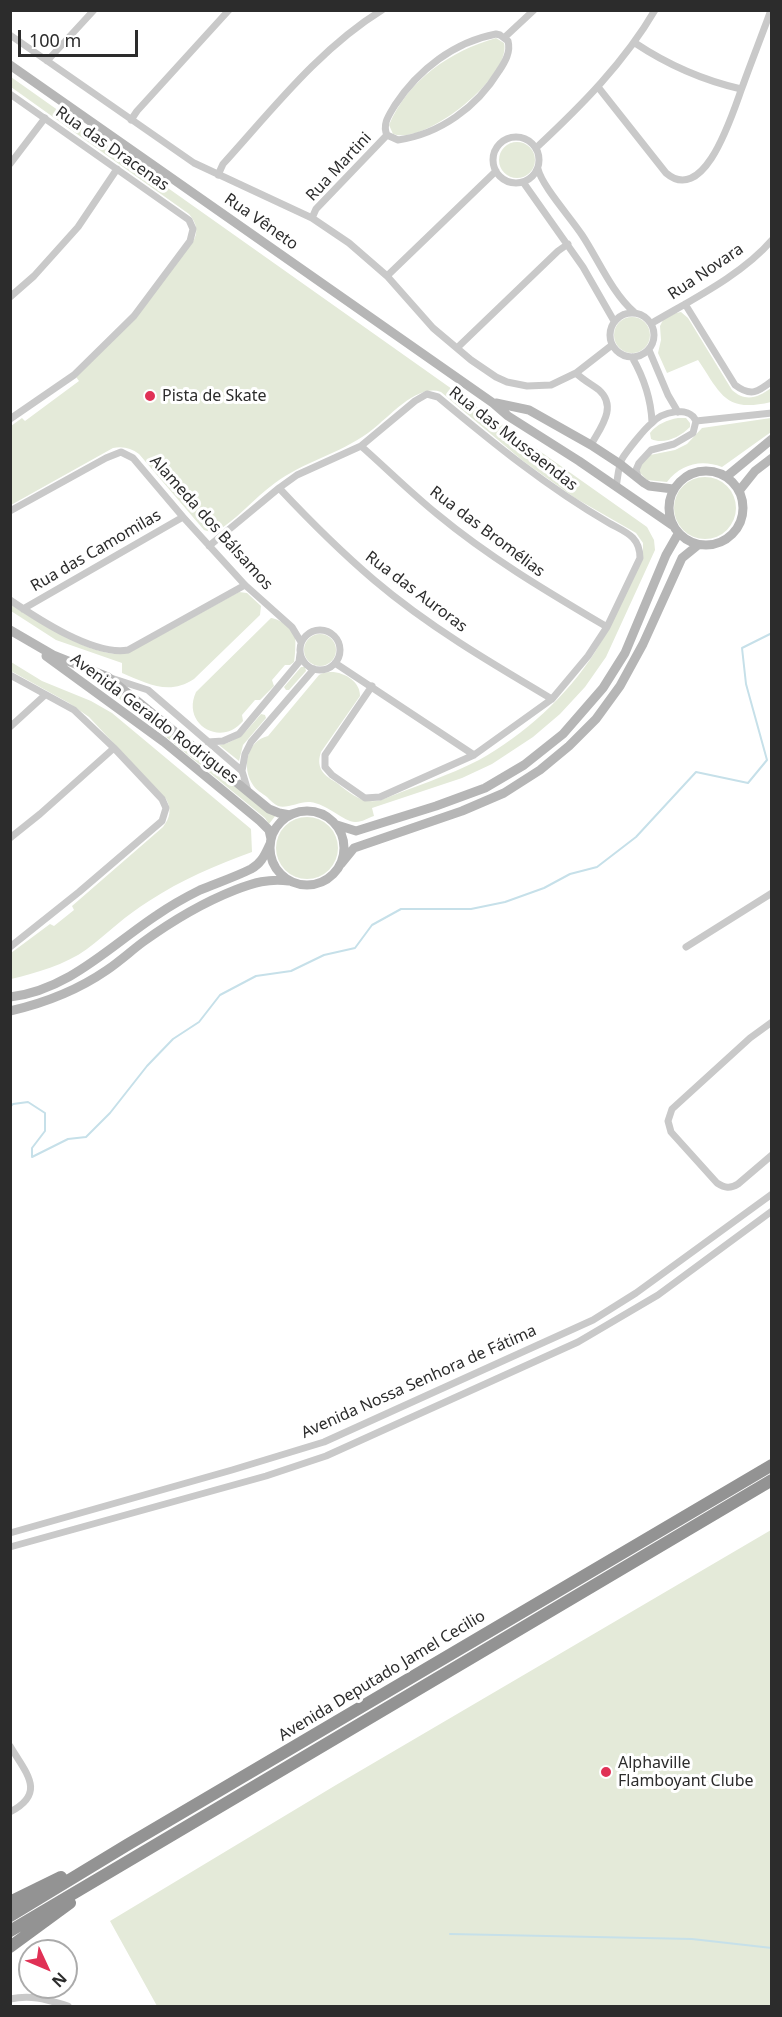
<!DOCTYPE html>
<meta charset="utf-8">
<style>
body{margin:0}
#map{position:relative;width:782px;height:2017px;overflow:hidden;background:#fff;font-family:"Noto Sans",sans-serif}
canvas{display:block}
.frame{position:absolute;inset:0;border:12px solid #2c2c2c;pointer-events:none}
.north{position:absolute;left:18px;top:1939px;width:60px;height:60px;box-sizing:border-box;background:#fff;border:2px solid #ababab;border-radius:50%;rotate:134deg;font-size:16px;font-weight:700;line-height:24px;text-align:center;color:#2c2c2c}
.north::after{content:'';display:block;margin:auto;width:21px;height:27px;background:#e03155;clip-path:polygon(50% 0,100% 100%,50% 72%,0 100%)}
.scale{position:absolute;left:18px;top:30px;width:120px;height:27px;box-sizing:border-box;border:3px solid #2c2c2c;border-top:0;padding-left:8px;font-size:18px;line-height:21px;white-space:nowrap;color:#2c2c2c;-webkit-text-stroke:4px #fff;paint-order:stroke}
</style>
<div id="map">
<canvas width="782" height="2017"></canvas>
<div class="frame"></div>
<div class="north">N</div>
<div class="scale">100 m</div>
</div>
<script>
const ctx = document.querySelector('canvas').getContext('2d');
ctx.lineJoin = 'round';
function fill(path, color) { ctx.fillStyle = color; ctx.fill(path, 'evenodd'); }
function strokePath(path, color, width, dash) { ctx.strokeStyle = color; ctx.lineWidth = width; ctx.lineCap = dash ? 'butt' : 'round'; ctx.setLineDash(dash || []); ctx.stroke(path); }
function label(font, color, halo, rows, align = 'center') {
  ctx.font = font + ' "Noto Sans",sans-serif'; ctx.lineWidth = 6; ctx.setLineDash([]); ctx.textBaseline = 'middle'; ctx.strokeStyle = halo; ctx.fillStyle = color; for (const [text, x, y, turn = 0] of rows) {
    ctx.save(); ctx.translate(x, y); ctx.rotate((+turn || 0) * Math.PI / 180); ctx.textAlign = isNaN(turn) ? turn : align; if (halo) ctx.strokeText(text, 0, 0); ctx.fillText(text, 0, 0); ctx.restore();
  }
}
fill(new Path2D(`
 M496,38l8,5c8,33 -79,103 -111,91l-4,-9c19,-45 61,-74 107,-87z
 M11,77l636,450 7,13 1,10 -49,107 -21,30 -25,27 -27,23 -41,27 -30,14 -90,30 2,8c-6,2 -12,6 -18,6 -11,1 -28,-18 -46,-20 -10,-1 -23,7 -32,4 -4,-2 -8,-6 -11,-9 -5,-4 -11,-7 -14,-12 -12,-18 -6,-44 15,-49l51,-61c16,-9 42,4 41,21l-39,56c-2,6 -3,12 1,19 3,5 10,9 15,12 14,11 26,22 44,17 30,-12 69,-25 98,-40 45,-25 88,-64 116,-108 19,-30 32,-63 48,-94v-15l-7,-10 -61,-35 -52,-37 -82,-69c-25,-9 -54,28 -73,41 -29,21 -65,29 -93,50 -21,15 -38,37 -61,50l-10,-3 -65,-76c-8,-6 -16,-8 -26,-6l-102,57v-79l11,-8 3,3 54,-40 -3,-4 58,-59 58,-75c7,-10 5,-20 -3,-29l-178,-127z
 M499 160a18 18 0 1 1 36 0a18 18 0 1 1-36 0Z
 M681,312l7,6 44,72c13,12 26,8 39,-2v14c-46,11 -50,-8 -73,-42l-31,13 -9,-20 3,-13 -1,-14 3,-6 13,-7z
 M614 335a18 18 0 1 1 36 0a18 18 0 1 1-36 0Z
 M678,418h8l4,5v4c-10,10 -26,18 -39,12l-1,-6c7,-9 17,-13 28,-15z
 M771,418v14l-49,35c-21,-8 -41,-3 -55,15l-20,-2 -8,-8v-6l11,-11 25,-5 12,-6 15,-16z
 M674 508a31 31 0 1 1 62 0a31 31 0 1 1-62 0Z
 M239,592l8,1 14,13 -1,9 -66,64c-25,17 -48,4 -72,-6v-10l-66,-23 -45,-29 -1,-7c27,17 89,59 120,48z
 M271,618c8,1 22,10 24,18 1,5 0,21 -1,26l-4,3h-5l-13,15 2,6 -14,14h-5l-13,15 1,6c-22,27 -62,3 -47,-29z
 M304 650a16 16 0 1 1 32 0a16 16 0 1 1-32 0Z
 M11,662l31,19 49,20 21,12 139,116 1,23c-36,13 -71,28 -103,49 -23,14 -41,32 -62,48 -22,16 -51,24 -76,30v-26l39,-29 4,2 20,-16 -2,-4 91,-79c7,-9 9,-18 3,-28l-77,-82 -20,-14 -58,-32z
 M301,667h4l1,4 -17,19h-3l-2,-3z
 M108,682l168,133 -7,9 -4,-6 -160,-131z
 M261,714l4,1 1,3 -23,27 -4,16 -20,-16c20,-3 30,-17 42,-31z
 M276 848a31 31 0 1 1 62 0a31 31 0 1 1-62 0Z
 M771,1530v476h-614l-47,-85 226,-136z`), '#e4ead9');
strokePath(new Path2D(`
 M10,1107l3,-3 15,-2 17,11v18l-13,17v9l36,-18 18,-2 24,-24 37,-47 26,-27 26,-17 21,-27 36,-19 35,-5 33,-16 31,-7 17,-23 29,-16h70l34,-7 39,-14 26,-14 27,-7 39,-30 60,-65 52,11 19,-23 -21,-76 -4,-36 30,-15
 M450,1934l242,5 80,9`), '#c6e0e9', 2);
strokePath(new Path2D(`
 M496,34l4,1 8,6c3,11 -3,21 -9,30 -22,36 -59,63 -101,69l-11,-5c-5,-11 2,-20 8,-30 23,-35 59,-63 101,-71z
 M10,35l184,128 118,55 37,25 38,33 46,52 38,32 25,17 11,5 20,4 24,-1 25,-12 36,-28
 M505,37l29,-27
 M635,43c33,22 67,37 106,46
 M47,61l47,-51
 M598,87l68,86c40,34 68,-65 77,-88 9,-25 19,-50 28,-75
 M10,94l179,126 4,9 -3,12 -56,75 -60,59 -64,44
 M131,120l6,-9 92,-101
 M493 160a23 23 0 1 1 46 0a23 23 0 1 1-46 0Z
 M536,148c45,-42 88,-85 119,-138
 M10,164l35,-46
 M538,169c4,17 33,49 44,66 16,24 30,58 52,77
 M218,175l5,-11c49,-54 96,-115 159,-154
 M523,182l60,85 31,54
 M312,218l4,-9 71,-74
 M387,276l109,-105
 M10,297l24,-21 44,-49 39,-58
 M685,304l50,81c16,12 23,7 37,-4
 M610 335a22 22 0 1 1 44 0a22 22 0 1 1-44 0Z
 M652,323c39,-23 90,-48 120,-83
 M457,348l101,-97 10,-7
 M649,350l19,45 10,17
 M632,357c12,21 19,41 20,65
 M576,373c7,7 15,11 23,17 19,17 1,38 -8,55
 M696,421l76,-8
 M361,446c26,23 50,47 76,68 53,44 111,78 170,113
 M616,487c2,-9 2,-20 6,-28 4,-7 23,-31 30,-36 10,-11 37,-18 44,-2l-3,12 -19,11 -23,6 -12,13 -3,7 2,7
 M279,488c30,32 61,63 95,92 54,46 117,83 178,119
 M10,511l96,-53 15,-6 12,6 50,59 62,68 47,42 9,15
 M209,546l70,-58 18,-13 64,-29 54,-45 12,-7 11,3c55,46 109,90 171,126 16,9 31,13 31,35l-33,69 -19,29 -36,43 -78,56 -94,42 -15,1 -33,-23 -7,-8v-12l47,-69
 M10,600c28,19 84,56 118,50l117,-65
 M23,609l160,-92
 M300 650a20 20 0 1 1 40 0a20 20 0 1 1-40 0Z
 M335,663l139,92
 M10,675l64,35 40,38 48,51 4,9 -4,13 -83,71 -69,55
 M111,678l37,12 94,81 6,20
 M10,727l35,-32
 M208,742l15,-1 16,-7 60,-72 1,-8
 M242,771l3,-17 6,-12 63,-73
 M10,838l30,-24 74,-66
 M686,947l86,-54
 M772,1022l-22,16 -78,71 -4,12 3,11 46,51c8,5 13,6 21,1l34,-29
 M10,1533l222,-63 92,-28 269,-122 43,-27 136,-99
 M10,1547l256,-71 60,-20 252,-114 80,-47 114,-84
 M10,1746c16,27 37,47 0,66
 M10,1999c22,-5 38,1 58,7`), '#c9c9c9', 7);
strokePath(new Path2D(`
 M10,65l483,338 15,13 71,45 93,64
 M496,403l33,7 62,35 29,19 24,19 5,3 24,3
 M669 508a37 37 0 1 1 74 0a37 37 0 1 1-74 0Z
 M726,477l46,-38
 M739,491l16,-20 17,-13
 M10,630l43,25 55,22 161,132 10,4 11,2
 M46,656l118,86 96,79 9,9 2,9
 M270 848a37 37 0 1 1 74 0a37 37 0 1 1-74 0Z
 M337,825l19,6 80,-25 49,-18 39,-23 39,-31 40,-46 22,-35 41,-98 12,-21
 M341,864l13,-16 108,-37 42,-18 36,-23 29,-24 27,-27 24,-33 23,-42 39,-86 16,-13
 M10,997c59,-7 100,-51 147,-82 13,-9 29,-18 43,-25 17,-7 35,-13 51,-21 11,-6 14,-15 19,-25
 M10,1011c35,-8 68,-21 97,-41 13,-9 24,-19 36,-28 29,-21 59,-39 92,-52 18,-7 34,-12 54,-9`), '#b6b6b6', 9);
strokePath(new Path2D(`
 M10,1902l51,-25
 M10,1916l117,-71 645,-380
 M10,1931l762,-451
 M10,1947l60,-44`), '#939393', 12);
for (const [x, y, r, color] of [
 [150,396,6,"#e03155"],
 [606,1772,6,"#e03155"]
]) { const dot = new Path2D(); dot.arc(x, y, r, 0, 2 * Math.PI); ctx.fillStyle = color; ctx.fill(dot); strokePath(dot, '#fff', 2); }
label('16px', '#2c2c2c', '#fff', [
 ["Rua das Dracenas",112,149,35],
 ["Rua Martini",339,167,-47],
 ["Rua Vêneto",261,222,35],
 ["Rua Novara",706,272,-34],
 ["Rua das Mussaendas",513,439,38],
 ["Alameda dos Bálsamos",211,523,48],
 ["Rua das Bromélias",487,532,37],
 ["Rua das Camomilas",96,551,-30],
 ["Rua das Auroras",416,592,37],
 ["Avenida Geraldo Rodrigues",154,719,37],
 ["Avenida Nossa Senhora de Fátima",419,1382,-24],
 ["Avenida Deputado Jamel Cecilio",382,1676,-31]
]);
label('16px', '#2c2c2c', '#fff', [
 ["Pista de Skate",162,396],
 ["Alphaville",618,1763],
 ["Flamboyant Clube",618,1781]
], 'left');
</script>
